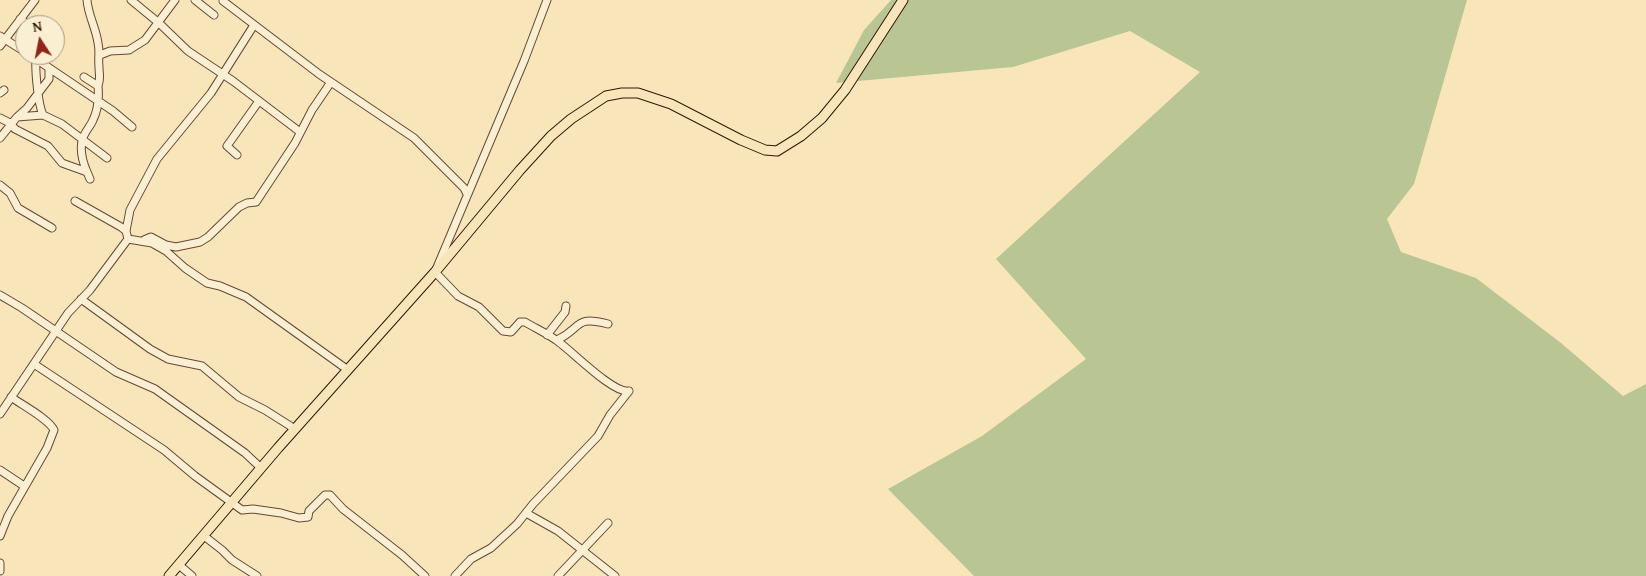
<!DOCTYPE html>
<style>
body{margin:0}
#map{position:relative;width:1646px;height:576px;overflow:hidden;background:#f8e6ba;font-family:"Gentium Book Plus",serif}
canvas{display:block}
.north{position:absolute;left:15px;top:15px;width:50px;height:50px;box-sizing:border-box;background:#faefd2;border:1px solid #ab9781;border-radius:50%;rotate:349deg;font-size:14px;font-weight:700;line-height:20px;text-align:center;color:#341407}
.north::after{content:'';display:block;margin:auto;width:18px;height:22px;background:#8f2418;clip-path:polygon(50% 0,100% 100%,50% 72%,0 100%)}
</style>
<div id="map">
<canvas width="1646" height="576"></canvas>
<div class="north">N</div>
</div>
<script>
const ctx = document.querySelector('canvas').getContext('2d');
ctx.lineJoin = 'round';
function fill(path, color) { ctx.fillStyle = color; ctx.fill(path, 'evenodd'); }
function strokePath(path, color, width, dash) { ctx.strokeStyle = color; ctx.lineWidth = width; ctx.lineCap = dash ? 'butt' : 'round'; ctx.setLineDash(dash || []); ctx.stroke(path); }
fill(new Path2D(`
 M891,0h576l-53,184 -27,35 14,33 75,26 85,65 62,53 23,-12v192h-672l-86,-87 94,-53 104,-77 -90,-100 204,-187 -70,-41 -117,36 -177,16 28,-53z`), '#b9c693');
const minor = new Path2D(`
 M87,0c1,15 9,28 11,43 2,8 0,16 1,24 0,8 2,11 -1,19
 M131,0l28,23 29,28 45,30 67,51
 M195,0l19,15
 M547,0l-23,61 -89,211 23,24 21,11 24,24 8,1 9,-10h5c10,6 21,11 31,18 14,9 57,54 73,51
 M223,1l96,73 95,64 50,50 3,6
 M20,19l9,6
 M0,36l25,16
 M0,46l35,-46
 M30,55l83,56 19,16
 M100,55l10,-4 19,-1 16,-10 30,-40
 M36,57c-1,14 2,47 7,58
 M84,77l14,9c1,11 0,24 -5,34 -3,7 -10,14 -11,21 -2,10 1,22 5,31
 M0,93l4,-3
 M17,117l10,-9 22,-29v-10
 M0,118l10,5 5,6 33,17 14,17 25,9 3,7
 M0,138l17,-21 26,-2 19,9 45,34
 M237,155l-10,-9 32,-45
 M0,185l10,8 8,15 34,20
 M126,231l4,-21 27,-51 54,-66 43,-68
 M128,239l24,4 14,8 19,17 22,15 13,3 26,11 102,73
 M144,240l7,-3 15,8 10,2 24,-5 8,-5 31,-30 8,-4 9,-1 39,-59 17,-33 19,-28
 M0,295l22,13 94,64 39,17 90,64 16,15
 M81,299l69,50 18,10 34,7 37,31 26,13 30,19
 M547,335l18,-23 1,-6
 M557,340c26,-12 16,-25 51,-16
 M34,364l130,86 31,26 47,34 11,-1 28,4 18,5 9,-1 1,-6 16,-16h5l13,14 59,46 23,21
 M0,414l68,-101 22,-23 38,-51 -2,-8 -5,-4 -46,-26
 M0,470l24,16
 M526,513l32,18 57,45
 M0,536l8,-20 39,-68 7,-18c-5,-11 -32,-25 -43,-33
 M204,536l18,14 10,10 25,16
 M0,563v8
 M179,565l13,11
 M455,576l16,-17 20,-11 26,-24 16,-20 65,-68 12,-21 19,-24
 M558,576l50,-53`);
const major = new Path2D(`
 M169,576l109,-128 157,-176 85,-102 31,-34 20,-17 35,-23 16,-3h16l33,11 70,36 24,10 12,1 24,-15 21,-18 23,-28 58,-90`);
strokePath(minor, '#654834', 9);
strokePath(major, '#341407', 11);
strokePath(minor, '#faefd2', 7);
strokePath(major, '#f8e6ba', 9);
</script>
